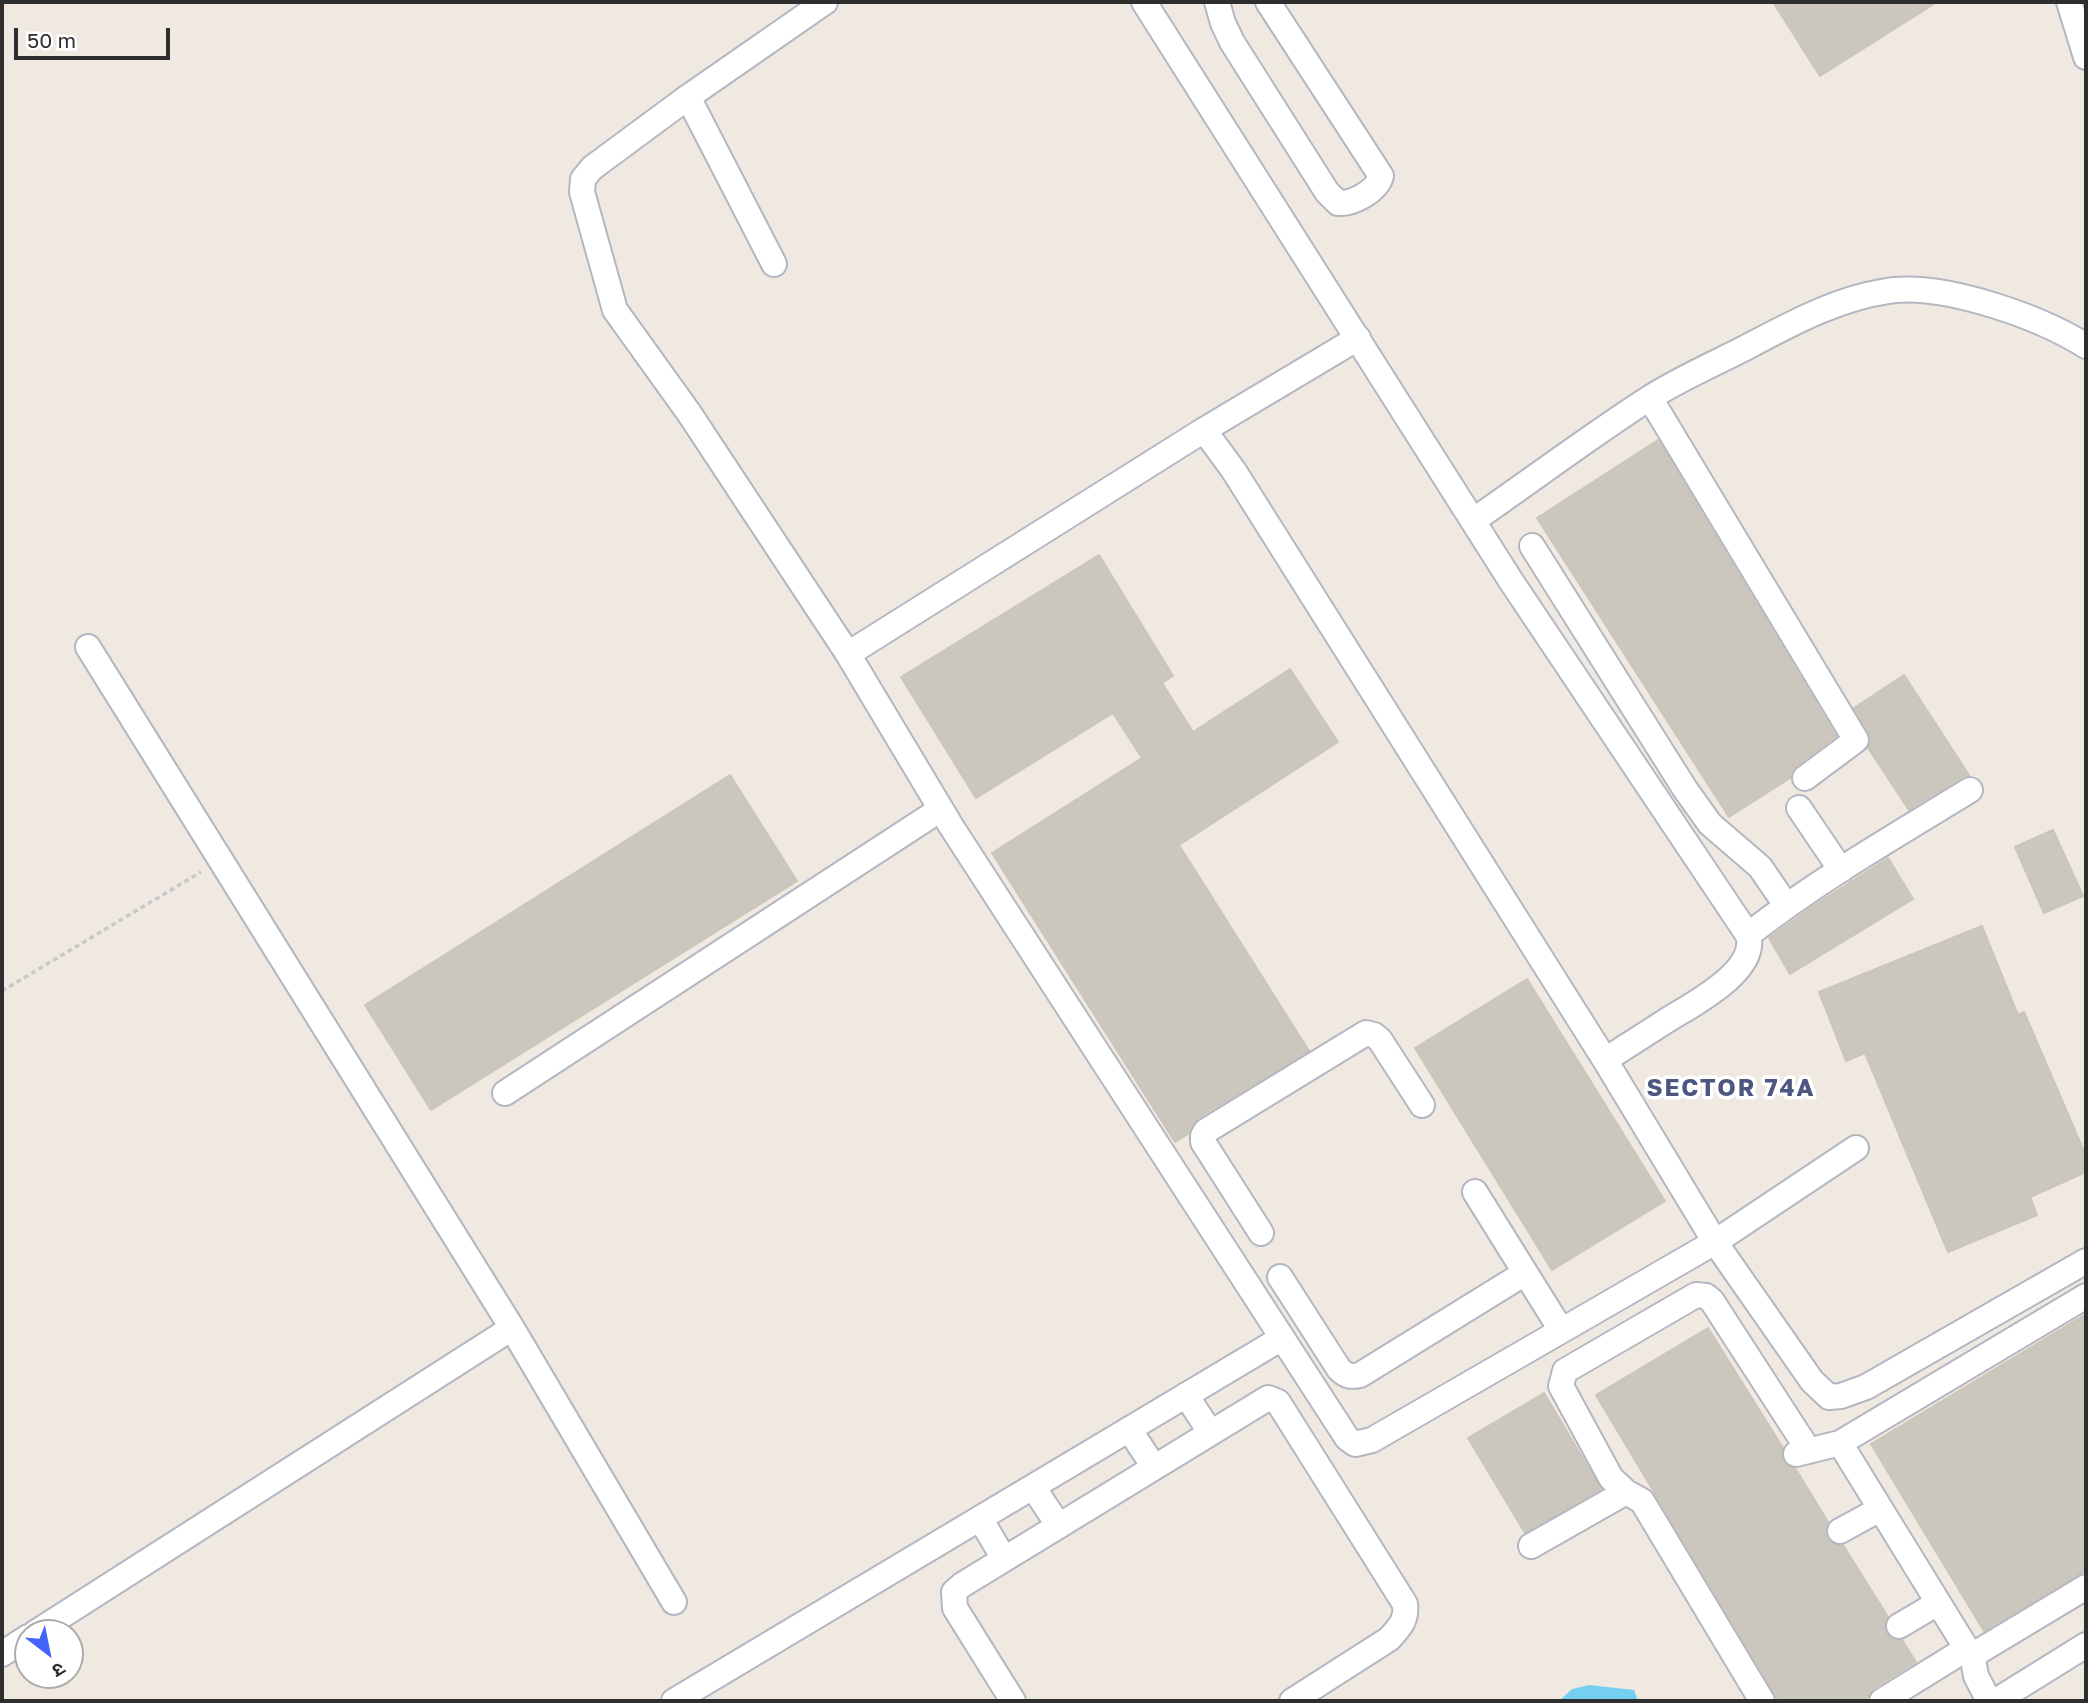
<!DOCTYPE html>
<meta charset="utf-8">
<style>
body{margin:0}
#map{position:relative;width:2088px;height:1703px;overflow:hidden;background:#efe9e1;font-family:"Golos Text","Noto Sans Devanagari",sans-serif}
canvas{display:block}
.frame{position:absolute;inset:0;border:4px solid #2e2e2e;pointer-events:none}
.north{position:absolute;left:14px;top:1619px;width:70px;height:70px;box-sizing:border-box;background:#fff;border:2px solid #ababab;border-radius:50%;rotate:148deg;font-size:19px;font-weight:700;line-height:28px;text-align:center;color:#2e2e2e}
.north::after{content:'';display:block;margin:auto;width:24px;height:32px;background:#4264fb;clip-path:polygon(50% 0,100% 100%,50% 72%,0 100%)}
.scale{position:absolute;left:14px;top:28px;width:156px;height:32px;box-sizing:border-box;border:4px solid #2e2e2e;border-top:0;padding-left:9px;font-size:21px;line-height:24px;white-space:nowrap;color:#2e2e2e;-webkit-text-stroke:5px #fff;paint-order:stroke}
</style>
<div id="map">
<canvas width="2088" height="1703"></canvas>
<div class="frame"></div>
<div class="north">उ</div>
<div class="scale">50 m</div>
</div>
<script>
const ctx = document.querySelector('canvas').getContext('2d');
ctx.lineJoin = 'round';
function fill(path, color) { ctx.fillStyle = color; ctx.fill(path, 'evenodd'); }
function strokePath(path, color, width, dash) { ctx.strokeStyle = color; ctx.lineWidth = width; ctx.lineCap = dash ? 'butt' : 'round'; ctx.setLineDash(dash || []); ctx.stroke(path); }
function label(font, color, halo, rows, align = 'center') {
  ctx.font = font + ' "Golos Text",sans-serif'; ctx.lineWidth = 7; ctx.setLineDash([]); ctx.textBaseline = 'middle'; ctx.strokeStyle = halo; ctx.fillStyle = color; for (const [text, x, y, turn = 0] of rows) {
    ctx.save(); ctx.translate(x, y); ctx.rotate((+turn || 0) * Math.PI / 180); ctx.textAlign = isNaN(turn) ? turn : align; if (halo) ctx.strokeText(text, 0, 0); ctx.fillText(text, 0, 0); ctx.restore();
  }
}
fill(new Path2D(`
 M1589,1685l45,5 4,11h-79l13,-12z`), '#75cff0');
const building = new Path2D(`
 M1773,2h164l-117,74z
 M1658,440l178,296 -40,30 -6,12 -61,39 -192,-299z
 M1099,555l74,121 -11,7 31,49 97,-63 48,73 -159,103 130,206 -111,67 -9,15 -14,9 -183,-289 150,-95 -29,-45 -137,85 -75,-121z
 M1904,675l65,100 -7,2 -53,33 -41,-62 3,-8 -2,-7 -15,-25z
 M730,775l67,106 -366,229 -66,-105z
 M2053,830l30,66 -39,17 -29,-66z
 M1888,858l25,41 -123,75 -21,-36 41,-30z
 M1982,926l36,89 6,-3 62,144v16l-56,25 7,18 -89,37 -83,-199 -19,8 -27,-69z
 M1527,979l138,222 -113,69 -137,-222z
 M2086,1314v256l-102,61 -113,-187z
 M1708,1328l75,120 -2,9 4,7 10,4 33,54 -3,8 2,9 6,5 10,1 45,72 -4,8 3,9 5,5 10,1 14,22 -42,26 -9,13h-86l-183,-306z
 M1544,1393l57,96 -76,44 -57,-95z`);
fill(building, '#cbc7bf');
strokePath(building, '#cbc5ba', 2);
const minor = new Path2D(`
 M825,2l-137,95 -96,71 -9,11 -1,13 33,118 74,103 159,241 103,172 396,612 8,6 17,-4 343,-198 141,-94
 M1144,2l367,579 237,354c11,36 -57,70 -82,86 -20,13 -41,26 -61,39
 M1217,2l6,21 9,19 95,150 11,11c15,1 39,-12 43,-27l-113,-174
 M2069,2l17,55
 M688,97l86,167
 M1650,398l206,342 -51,38
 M1204,430l30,41 371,589 110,182 97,139 17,16 12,-1 25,-9 220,-126
 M1474,520c58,-40 115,-83 174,-121 31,-20 66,-35 99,-52 45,-24 95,-51 148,-57 54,-5 145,27 191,56
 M1532,546l153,243 25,35 50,43 26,38
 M88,647l424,681 162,274
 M848,654l356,-224 154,-92
 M1799,808l42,62
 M1748,935c70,-55 147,-99 222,-145
 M505,1093l436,-284
 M1475,1192l86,138
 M1261,1233l-58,-91v-6l3,-5 160,-98 8,2 6,5 42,65
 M1280,1277l59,92c7,7 12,8 21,6l165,-102
 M1186,1395l24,37
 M1129,1429l25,38
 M1840,1443l133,216
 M1796,1454l44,-11 246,-147
 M1033,1487l26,39
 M980,1518l24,41
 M1840,1531l40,-22
 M1531,1546l95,-54
 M1899,1626l39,-23
 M35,1633l477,-305
 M2,1654l26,-17
 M674,1701l608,-363
 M1013,1701l-58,-93 -1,-16 8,-7 306,-187 10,4 127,202c2,16 -5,23 -16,35l-97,62
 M1762,1701l-120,-200 -16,-9 -15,-14 -50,-92 4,-15 131,-76 10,1 6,5 97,150
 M1882,1701l84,-52
 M1989,1701l-13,-25 -3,-17 5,-7 108,-65
 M1996,1701l90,-56`);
strokePath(minor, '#b4b7c1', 28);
strokePath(new Path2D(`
 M2,991l199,-119`), '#c9c9c9', 3.5, [5, 3.5]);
strokePath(minor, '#fff', 24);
ctx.letterSpacing = '2px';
label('bold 24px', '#4d5680', '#fff', [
 ["SECTOR 74A",1731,1088]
]);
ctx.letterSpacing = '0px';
</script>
